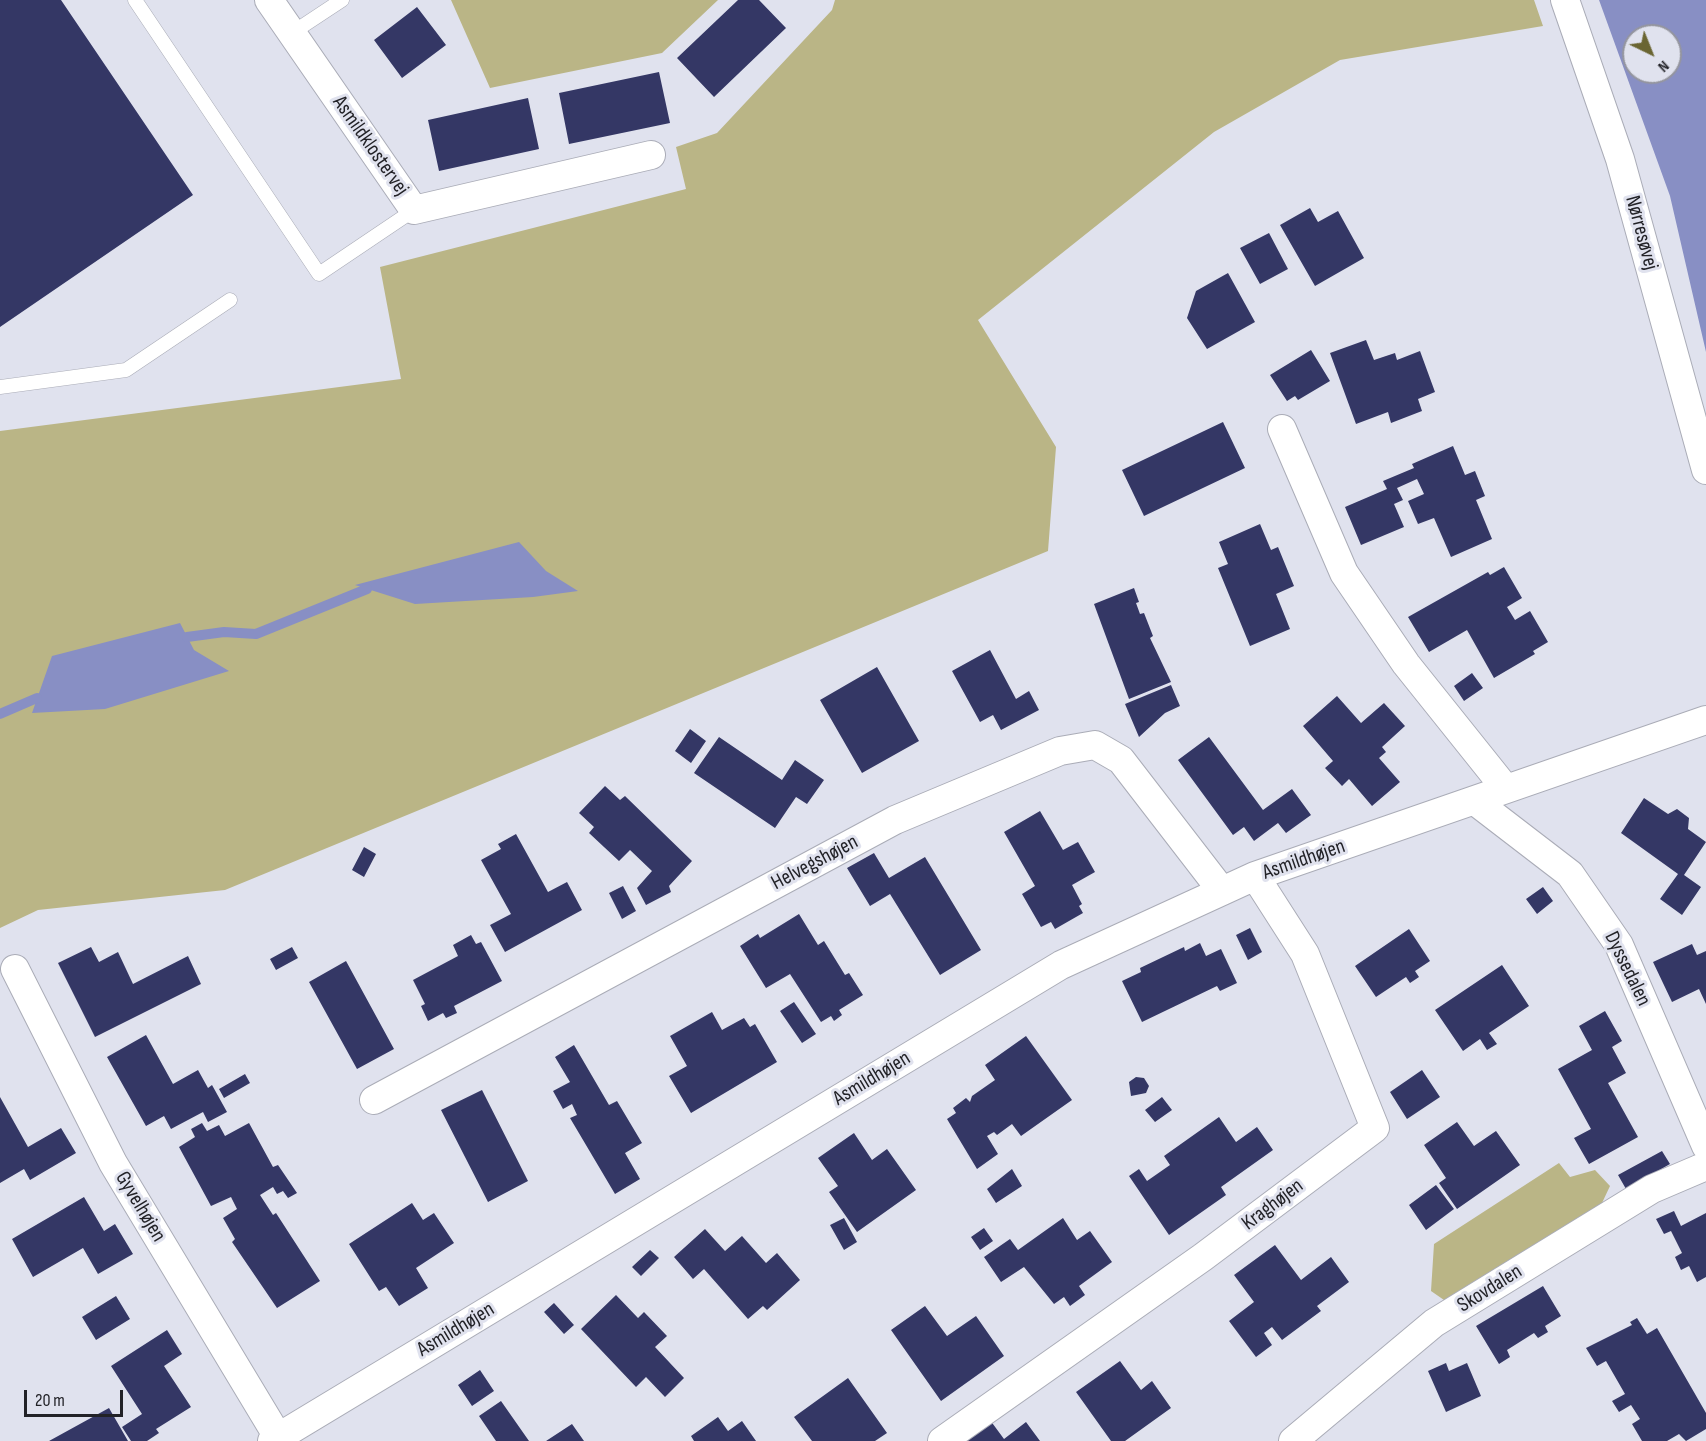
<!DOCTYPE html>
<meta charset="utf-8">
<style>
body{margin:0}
#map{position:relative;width:1706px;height:1441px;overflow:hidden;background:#e0e2ee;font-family:"Sofia Sans Condensed",sans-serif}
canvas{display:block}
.north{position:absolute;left:1622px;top:24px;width:60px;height:60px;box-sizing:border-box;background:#e0e2ee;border:2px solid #94959e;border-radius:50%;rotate:137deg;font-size:16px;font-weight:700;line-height:24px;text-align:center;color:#222227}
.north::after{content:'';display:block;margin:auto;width:21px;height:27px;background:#6a6532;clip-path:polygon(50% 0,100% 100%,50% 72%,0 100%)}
.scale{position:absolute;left:24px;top:1390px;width:99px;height:27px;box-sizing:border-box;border:3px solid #222227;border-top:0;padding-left:8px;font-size:18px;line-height:21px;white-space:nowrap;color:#222227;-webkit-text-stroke:4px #e0e2ee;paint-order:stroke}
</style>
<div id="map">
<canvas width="1706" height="1441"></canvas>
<div class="north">N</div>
<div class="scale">20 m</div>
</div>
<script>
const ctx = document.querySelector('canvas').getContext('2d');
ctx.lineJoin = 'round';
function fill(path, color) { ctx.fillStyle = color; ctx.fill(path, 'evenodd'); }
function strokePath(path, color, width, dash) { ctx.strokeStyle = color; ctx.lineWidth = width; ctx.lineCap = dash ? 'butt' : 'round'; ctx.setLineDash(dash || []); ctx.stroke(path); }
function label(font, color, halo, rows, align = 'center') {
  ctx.font = font + ' "Sofia Sans Condensed",sans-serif'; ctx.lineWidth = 6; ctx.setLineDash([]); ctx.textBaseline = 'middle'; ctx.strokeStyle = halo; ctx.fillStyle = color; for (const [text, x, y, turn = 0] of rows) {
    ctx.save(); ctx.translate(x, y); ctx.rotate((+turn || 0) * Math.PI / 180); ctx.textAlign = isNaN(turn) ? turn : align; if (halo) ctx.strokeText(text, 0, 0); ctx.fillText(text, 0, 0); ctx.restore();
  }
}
fill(new Path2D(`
 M451,0h267l-56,53 -172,35z
 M835,0h699l9,26 -203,34 -126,72 -236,188 78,127 -8,104 -823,339 -187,20 -38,18v-497l401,-52 -21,-112 306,-78 -10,-42 41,-14 115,-123z
 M1559,1163l11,14 25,-7 15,16 -8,17 -158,97 -13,-9 3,-47z`), '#bab586');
fill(new Path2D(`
 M1599,0h107v352l-36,-156zM1634,36h36v36h-36z
 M519,542l27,29 32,20 -45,6 -118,7 -60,-19z
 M180,623l14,27 35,21 -124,38 -73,4 20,-57z`), '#888fc4');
strokePath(new Path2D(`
 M187,637l37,-5 32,2 111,-45
 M0,714l37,-16`), '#888fc4', 10);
fill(new Path2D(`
 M0,0h61l132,195 -193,132z
 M738,0h21l27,28 -72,69 -37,-39z
 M417,7l29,38 -44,33 -28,-38z
 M659,72l11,51 -101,21 -10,-51z
 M528,98l11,51 -100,22 -11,-51z
 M1310,208l8,14 20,-11 26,47 -49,28 -35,-61z
 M1269,233l19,36 -28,15 -20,-36z
 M1228,273l27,49 -48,27 -20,-31 9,-27z
 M1366,340l8,20 21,-7 2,7 23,-9 15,41 -17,7 4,12 -31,12 -3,-11 -32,12 -26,-71z
 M1311,350l19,31 -32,19 -3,-4 -8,5 -17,-26z
 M1223,422l22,46 -101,48 -22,-46z
 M1453,446l12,29 10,-4 10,25 -9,4 16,39 -41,18 -17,-39 -16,6 -10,-23 16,-7 -7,-15 -20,9 6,12 -9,4 10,23 -43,18 -16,-38 42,-18 -4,-8 31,-13 -2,-4z
 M1260,524l11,26 7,-3 16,39 -18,8 14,35 -40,17 -32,-78 10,-4 -9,-22z
 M1504,567l18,31 -15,9 8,13 15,-9 18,31 -15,9 2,3 -41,24 -27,-48 -38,22 -21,-35 80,-45 2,3z
 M1134,588l5,14 -3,1 4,11 4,-1 9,23 -3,2 21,44 -42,17 -35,-95z
 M990,650l26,49 13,-8 10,19 -38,20 -8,-15 -13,7 -28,-51z
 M877,667l42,74 -57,32 -42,-73z
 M1472,673l11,15 -19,13 -10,-15z
 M1171,685l9,21 -15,7 -26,24 -14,-33z
 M1337,696l24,27 23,-20 21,23 -23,21 4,5 -7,6 21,24 -28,24 -23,-27 -7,7 -17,-18 8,-7 -30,-35z
 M690,729l16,12 -15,22 -16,-12z
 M719,737l63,43 13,-20 29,20 -17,24 -11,-7 -21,31 -81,-55z
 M1209,737l54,73 29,-21 19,26 -25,18 -8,-10 -24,18 -10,-14 -11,8 -55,-75z
 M605,786l15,14 5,-4 67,65 -23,25 2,6 -25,13 -9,-17 15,-17 -22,-21 -11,11 -30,-28 5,-6 -15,-14z
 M1644,798l24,16 9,-5 12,9 -1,11 18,13 -22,33 17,12 -19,28 -22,-16 18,-25 -57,-41z
 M1040,811l23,39 15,-8 17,30 -23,13 10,19 -3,2 4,7 -28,16 -4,-7 -10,5 -19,-33 13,-8 -31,-54z
 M516,834l32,58 19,-10 15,28 -77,42 -15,-27 21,-11 -30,-54 20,-11 -3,-5z
 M364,847l12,7 -12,23 -12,-7z
 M874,853l15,25 36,-21 56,93 -41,25 -50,-81 -20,12 -23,-38z
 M623,886l13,25 -14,8 -13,-26z
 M1543,887l10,14 -16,13 -11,-15z
 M799,914l19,31 6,-4 21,34 4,-2 14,22 -24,15 3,5 -8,6 -3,-5 -10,6 -31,-48 -24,14 -26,-42 18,-12 2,4z
 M1250,928l12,24 -14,8 -12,-25z
 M1409,929l21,32 -15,10 4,6 -9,6 -4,-6 -30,20 -21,-31z
 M471,935l5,9 5,-2 21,39 -48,25 3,7 -11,5 -3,-5 -15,8 -7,-15 4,-2 -12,-24 45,-24 -5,-11z
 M1200,943l6,13 15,-7 16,34 -17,8 -3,-5 -75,36 -20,-41 19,-9 -1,-4 44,-21 1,4z
 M1692,944l5,11 9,-4v53l-7,-15 -27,13 -19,-40z
 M91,947l8,15 19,-10 15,32 55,-28 13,28 -106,53 -37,-74z
 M292,947l6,11 -22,12 -6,-11z
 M346,961l48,88 -37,20 -48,-87z
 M1502,965l27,41 -40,27 8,11 -10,6 -7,-11 -17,12 -28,-41z
 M794,1002l22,32 -14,9 -22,-32z
 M1605,1011l17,30 -10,6 14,26 -18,10 30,54 -49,27 -15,-26 17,-9 -33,-60 34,-19 -13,-24z
 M712,1012l10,18 22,-12 6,9 5,-3 22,38 -86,51 -22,-37 18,-10 -17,-30z
 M146,1035l27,49 25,-14 10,18 4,-3 15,27 -19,10 -5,-10 -32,17 -7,-13 -18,10 -39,-69z
 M1026,1036l46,64 -51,36 -9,-12 -15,11 -3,-3 -7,4 11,18 -21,15 -30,-50 9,-6 -3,-5 13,-10 4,4 2,-6 23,-16 -10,-15z
 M574,1045l35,60 8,-4 25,42 -17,10 15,26 -25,15 -45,-76 7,-3 -5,-11 -9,5 -10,-18 17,-9 -15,-25z
 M1422,1070l18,27 -33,22 -17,-27z
 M245,1074l5,9 -26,15 -5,-9z
 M1136,1077l8,1 5,8 -3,7 -15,3 -2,-14z
 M482,1090l46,91 -40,21 -47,-92z
 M0,1097l28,50 33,-19 15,25 -46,27 -6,-11 -24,14z
 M1162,1097l10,13 -17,12 -10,-12z
 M1219,1117l17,25 21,-15 16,23 -52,37 5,8 -57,40 -40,-59 10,-7 8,12 23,-16 -6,-9z
 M1457,1122l17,24 22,-15 24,34 -63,44 -18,-26 7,-5 -22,-33z
 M202,1123l5,8 12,-6 6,11 24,-13 24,44 5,-2 19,28 -9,5 -5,-7 -6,3 -4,-7 -13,8 13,20 3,-2 44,68 -43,27 -45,-66 3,-3 -12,-21 14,-9 -6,-12 -20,9 -32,-59 16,-10 -4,-8z
 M854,1133l18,27 15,-11 29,41 -59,42 -28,-40 9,-6 -20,-28z
 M1662,1151l8,13 -44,25 -8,-14z
 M1012,1169l10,17 -26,17 -9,-14z
 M1436,1185l18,24 -28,21 -17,-25z
 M84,1197l20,34 11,-7 18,30 -35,20 -15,-26 -50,29 -21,-38z
 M412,1203l11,17 11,-7 20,30 -38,25 12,20 -29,18 -13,-19 -7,4 -30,-47z
 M1674,1211l7,15 25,-13v64l-9,5 -8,-16 -8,4 -6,-13 7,-4 -11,-22 -7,3 -8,-15z
 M844,1218l13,24 -13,8 -14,-25z
 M1063,1218l14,22 13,-9 22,31 -33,24 6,9 -15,11 -6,-9 -10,7 -30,-37 -23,15 -17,-25 26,-18 8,11z
 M984,1228l9,13 -13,9 -9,-13z
 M705,1229l20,22 17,-15 24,27 11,-10 23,27 -33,30 -4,-4 -15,13 -44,-50 -11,10 -19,-22z
 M1275,1245l26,35 30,-23 18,25 -32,24 4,5 -39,29 -10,-13 -8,6 8,12 -16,12 -27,-36 25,-19 -20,-27z
 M650,1250l9,8 -18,18 -9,-9z
 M1543,1286l18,30 -16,10 3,6 -10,6 -4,-5 -27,17 3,7 -11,7 -23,-38z
 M616,1295l22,23 6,-6 23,24 -12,11 29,31 -19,19 -19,-20 -10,10 -55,-58z
 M116,1296l14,23 -34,21 -14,-23z
 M554,1303l20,22 -10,9 -20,-22z
 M925,1306l22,30 29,-20 28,40 -63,45 -50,-71z
 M1637,1318l10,16 10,-6 49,85v16l-20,12 -7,-7 -12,7h-25l-10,-17 8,-5 -9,-14 -12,7 -7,-11 13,-7 -19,-33 -9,5 -11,-18 46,-23 -2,-3z
 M167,1330l15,24 -18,12 27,41 -35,22 3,4 -12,8h-16l-9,-14 20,-13 -31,-48z
 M1120,1361l21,29 11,-9 19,27 -46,33h-14l-35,-49z
 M1446,1363l3,8 18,-8 14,33 -35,16 -18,-41z
 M480,1370l14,21 -22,15 -14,-21z
 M848,1378l39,55 -12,8h-63l-18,-24z
 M501,1401l28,40h-33l-17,-25z
 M109,1408l19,33h-79z
 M718,1417l10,14 14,-10 14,20h-62l-3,-5z
 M990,1420l14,19 22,-17 14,19h-78z
 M572,1424l12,17h-38z`), '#343765');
const lane = new Path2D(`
 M135,0l184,274 95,-64
 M292,33l50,-33
 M0,387l126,-17 104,-70`);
const street = new Path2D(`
 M269,0l145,210 237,-55
 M1565,0l55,159 86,311
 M1282,429l62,144 62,91 100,125
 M1475,801l95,73 49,71 87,201
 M15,969l98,194 165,274
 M374,1100l521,-280 165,-69 35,-6 26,15 101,131
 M272,1441l789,-476 194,-89 451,-156
 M942,1441l261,-184 172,-129 -70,-174 -50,-78
 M1293,1441l141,-118 218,-134 54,-23`);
strokePath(lane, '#aaacb7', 15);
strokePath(street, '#aaacb7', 30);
strokePath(lane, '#fff', 14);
strokePath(street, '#fff', 28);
label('21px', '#222227', '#e0e2ee', [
 ["Asmildklostervej",370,146,55],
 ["Nørresøvej",1641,233,75],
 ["Asmildhøjen",1304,860,-19],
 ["Helvegshøjen",815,863,-28],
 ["Dyssedalen",1627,969,64],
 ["Asmildhøjen",872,1079,-31],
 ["Kraghøjen",1273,1205,-37],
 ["Gyvelhøjen",140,1207,59],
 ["Skovdalen",1490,1289,-32],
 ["Asmildhøjen",456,1330,-31]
]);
</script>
